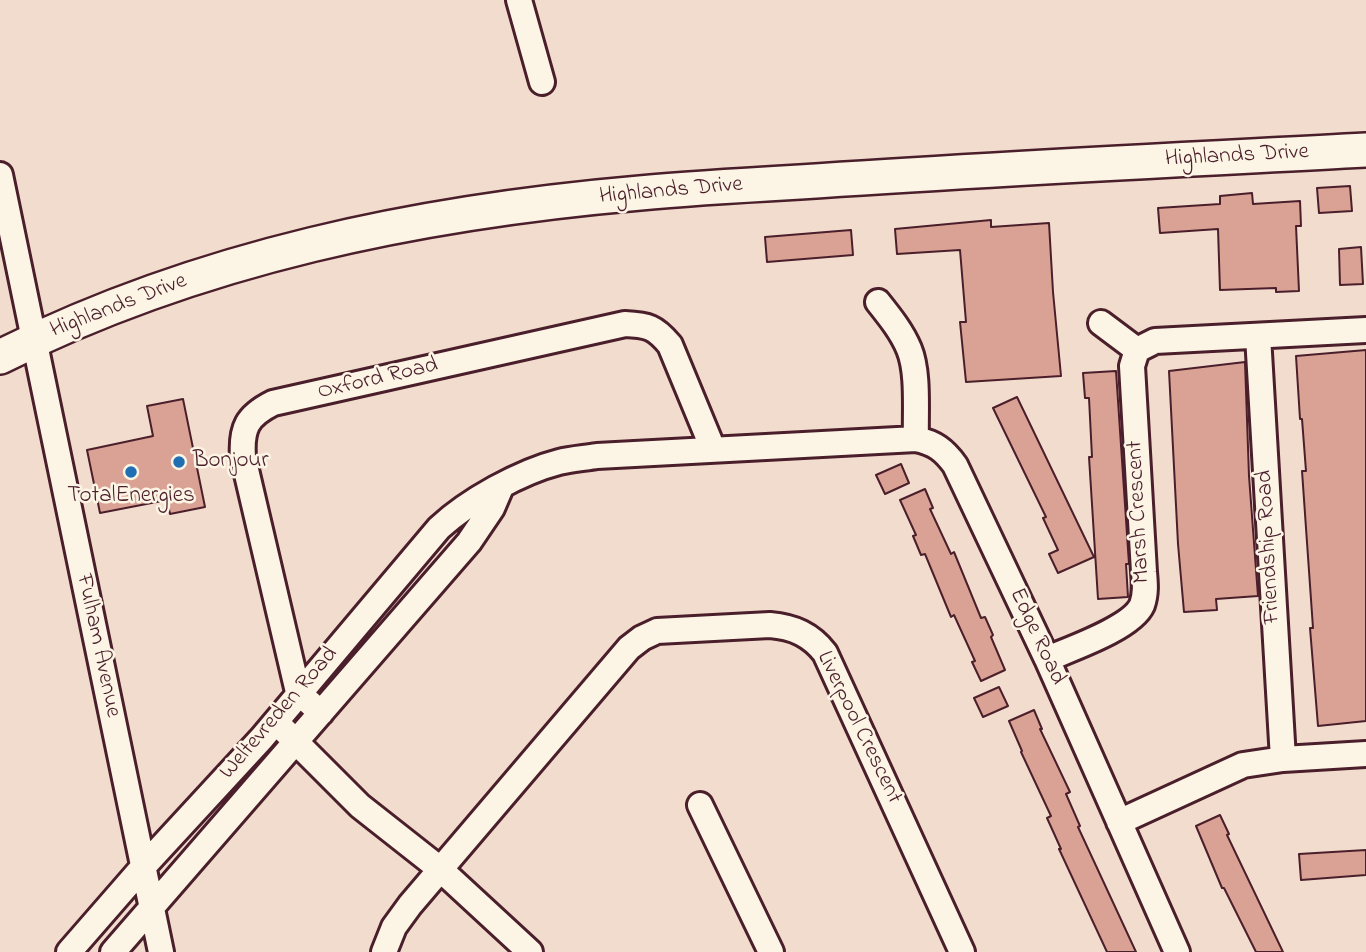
<!DOCTYPE html>
<style>
body{margin:0}
canvas{display:block;background:#f2dccd}
</style>
<canvas width="1366" height="952"></canvas>
<script>
const ctx = document.querySelector('canvas').getContext('2d');
ctx.lineJoin = 'round';
function fill(path, color) { ctx.fillStyle = color; ctx.fill(path, 'evenodd'); }
function strokePath(path, color, width, dash) { ctx.strokeStyle = color; ctx.lineWidth = width; ctx.lineCap = dash ? 'butt' : 'round'; ctx.setLineDash(dash || []); ctx.stroke(path); }
function label(font, color, halo, rows, align = 'center') {
  ctx.font = font + ' "Indie Flower",sans-serif'; ctx.lineWidth = 5; ctx.setLineDash([]); ctx.textBaseline = 'middle'; ctx.strokeStyle = halo; ctx.fillStyle = color; for (const [text, x, y, turn = 0] of rows) {
    ctx.save(); ctx.translate(x, y); ctx.rotate((+turn || 0) * Math.PI / 180); ctx.textAlign = isNaN(turn) ? turn : align; if (halo) ctx.strokeText(text, 0, 0); ctx.fillText(text, 0, 0); ctx.restore();
  }
}
const building = new Path2D(`
 M1350,186l2,25 -33,2 -2,-25z
 M1252,193l1,11 47,-3 1,25h-5l3,65 -23,1v-4l-56,2 -2,-61 -58,4 -2,-25 62,-4v-8z
 M991,220v7l58,-4 4,69 8,84 -95,6 -6,-60h6l-6,-72 -63,4 -2,-25z
 M851,230l2,25 -86,7 -2,-25z
 M1361,247l2,37 -23,1 -1,-36z
 M1366,350v371l-48,5 -8,-98h3l-11,-157h4l-4,-52h-2l-4,-63z
 M1245,362l4,114 9,120 -42,3 1,11 -33,2 -6,-68 -9,-173z
 M1116,371l13,193h-3l2,33 -30,2 -9,-142h3l-3,-59h-4l-2,-25z
 M1017,397l77,160 -36,16 -9,-19 9,-4 -15,-32 3,-1 -53,-109z
 M183,399l22,108 -35,7 -3,-14 -67,13 -13,-63 66,-14 -6,-30z
 M901,464l8,19 -24,11 -9,-19z
 M925,489l8,19 -3,1 21,45 3,-2 27,66 4,-1 8,18 -2,2 14,33 -24,11 -9,-19 3,-1 -21,-46 -3,2 -26,-63 -4,1 -8,-19 3,-1 -16,-35z
 M999,687l9,19 -25,11 -9,-19z
 M1034,710l8,19h-2l30,63 -4,2 14,32 -2,1 58,125h-29l-48,-103h2l-14,-31 4,-2 -30,-64 1,-1 -13,-30z
 M1220,815l9,19 -2,1 56,117h-27l-32,-64h-2l-26,-62z
 M1366,850v25l-65,5 -2,-26z`);
fill(building, '#daa294');
strokePath(building, '#4a1f2b', 2);
const street = new Path2D(`
 M519,0l23,82
 M0,175l161,777
 M878,302c12,15 24,30 31,47 10,24 6,64 7,90
 M1101,323l36,27
 M1258,336l25,423
 M1047,659c23,-10 85,-31 95,-54 4,-11 3,-22 2,-33l-12,-206 5,-16 18,-9 211,-11
 M321,713l-23,-21 -55,-235c-2,-29 4,-41 30,-54l352,-79c23,1 30,3 45,21l43,104
 M284,730l76,76 80,63 90,83
 M700,805l71,147
 M1119,822l124,-57 40,-6 83,-5
 M69,952l74,-85 119,-129 177,-210c29,-27 81,-56 120,-66 12,-3 26,-4 38,-6l319,-17c19,4 28,11 39,26l92,194 130,293
 M113,952l356,-410 23,-34 9,-21
 M384,952l10,-25 16,-22 219,-257 13,-10 15,-7 113,-6c24,2 41,10 55,28l137,299`);
const secondary = new Path2D(`
 M0,357c199,-100 420,-145 640,-164 53,-5 107,-8 160,-11 189,-13 377,-22 566,-32`);
strokePath(street, '#4a1f2b', 30);
strokePath(secondary, '#4a1f2b', 38);
strokePath(street, '#fcf5e5', 24);
strokePath(secondary, '#fcf5e5', 33);
for (const [x, y, r, color] of [
 [179,462,7,"#1f6fb2"],
 [131,472,7,"#1f6fb2"]
]) { const dot = new Path2D(); dot.arc(x, y, r, 0, 2 * Math.PI); ctx.fillStyle = color; ctx.fill(dot); strokePath(dot, '#fcf5e5', 2.5); }
label('23px', '#4a1f2b', '#fcf5e5', [
 ["Highlands Drive",1237,157,-3],
 ["Highlands Drive",671,192,-5],
 ["Highlands Drive",119,307,-21],
 ["Oxford Road",378,380,-13],
 ["Marsh Crescent",1140,512,-93],
 ["Friendship Road",1270,547,-93],
 ["Edge Road",1036,637,65],
 ["Fulham Avenue",97,646,78],
 ["Weltevreden Road",280,714,-49],
 ["Liverpool Crescent",858,728,64]
]);
label('23px', '#4a1f2b', '#fcf5e5', [
 ["Bonjour",193,462],
 ["TotalEnergies",131,497,"center"]
], 'left');
</script>
